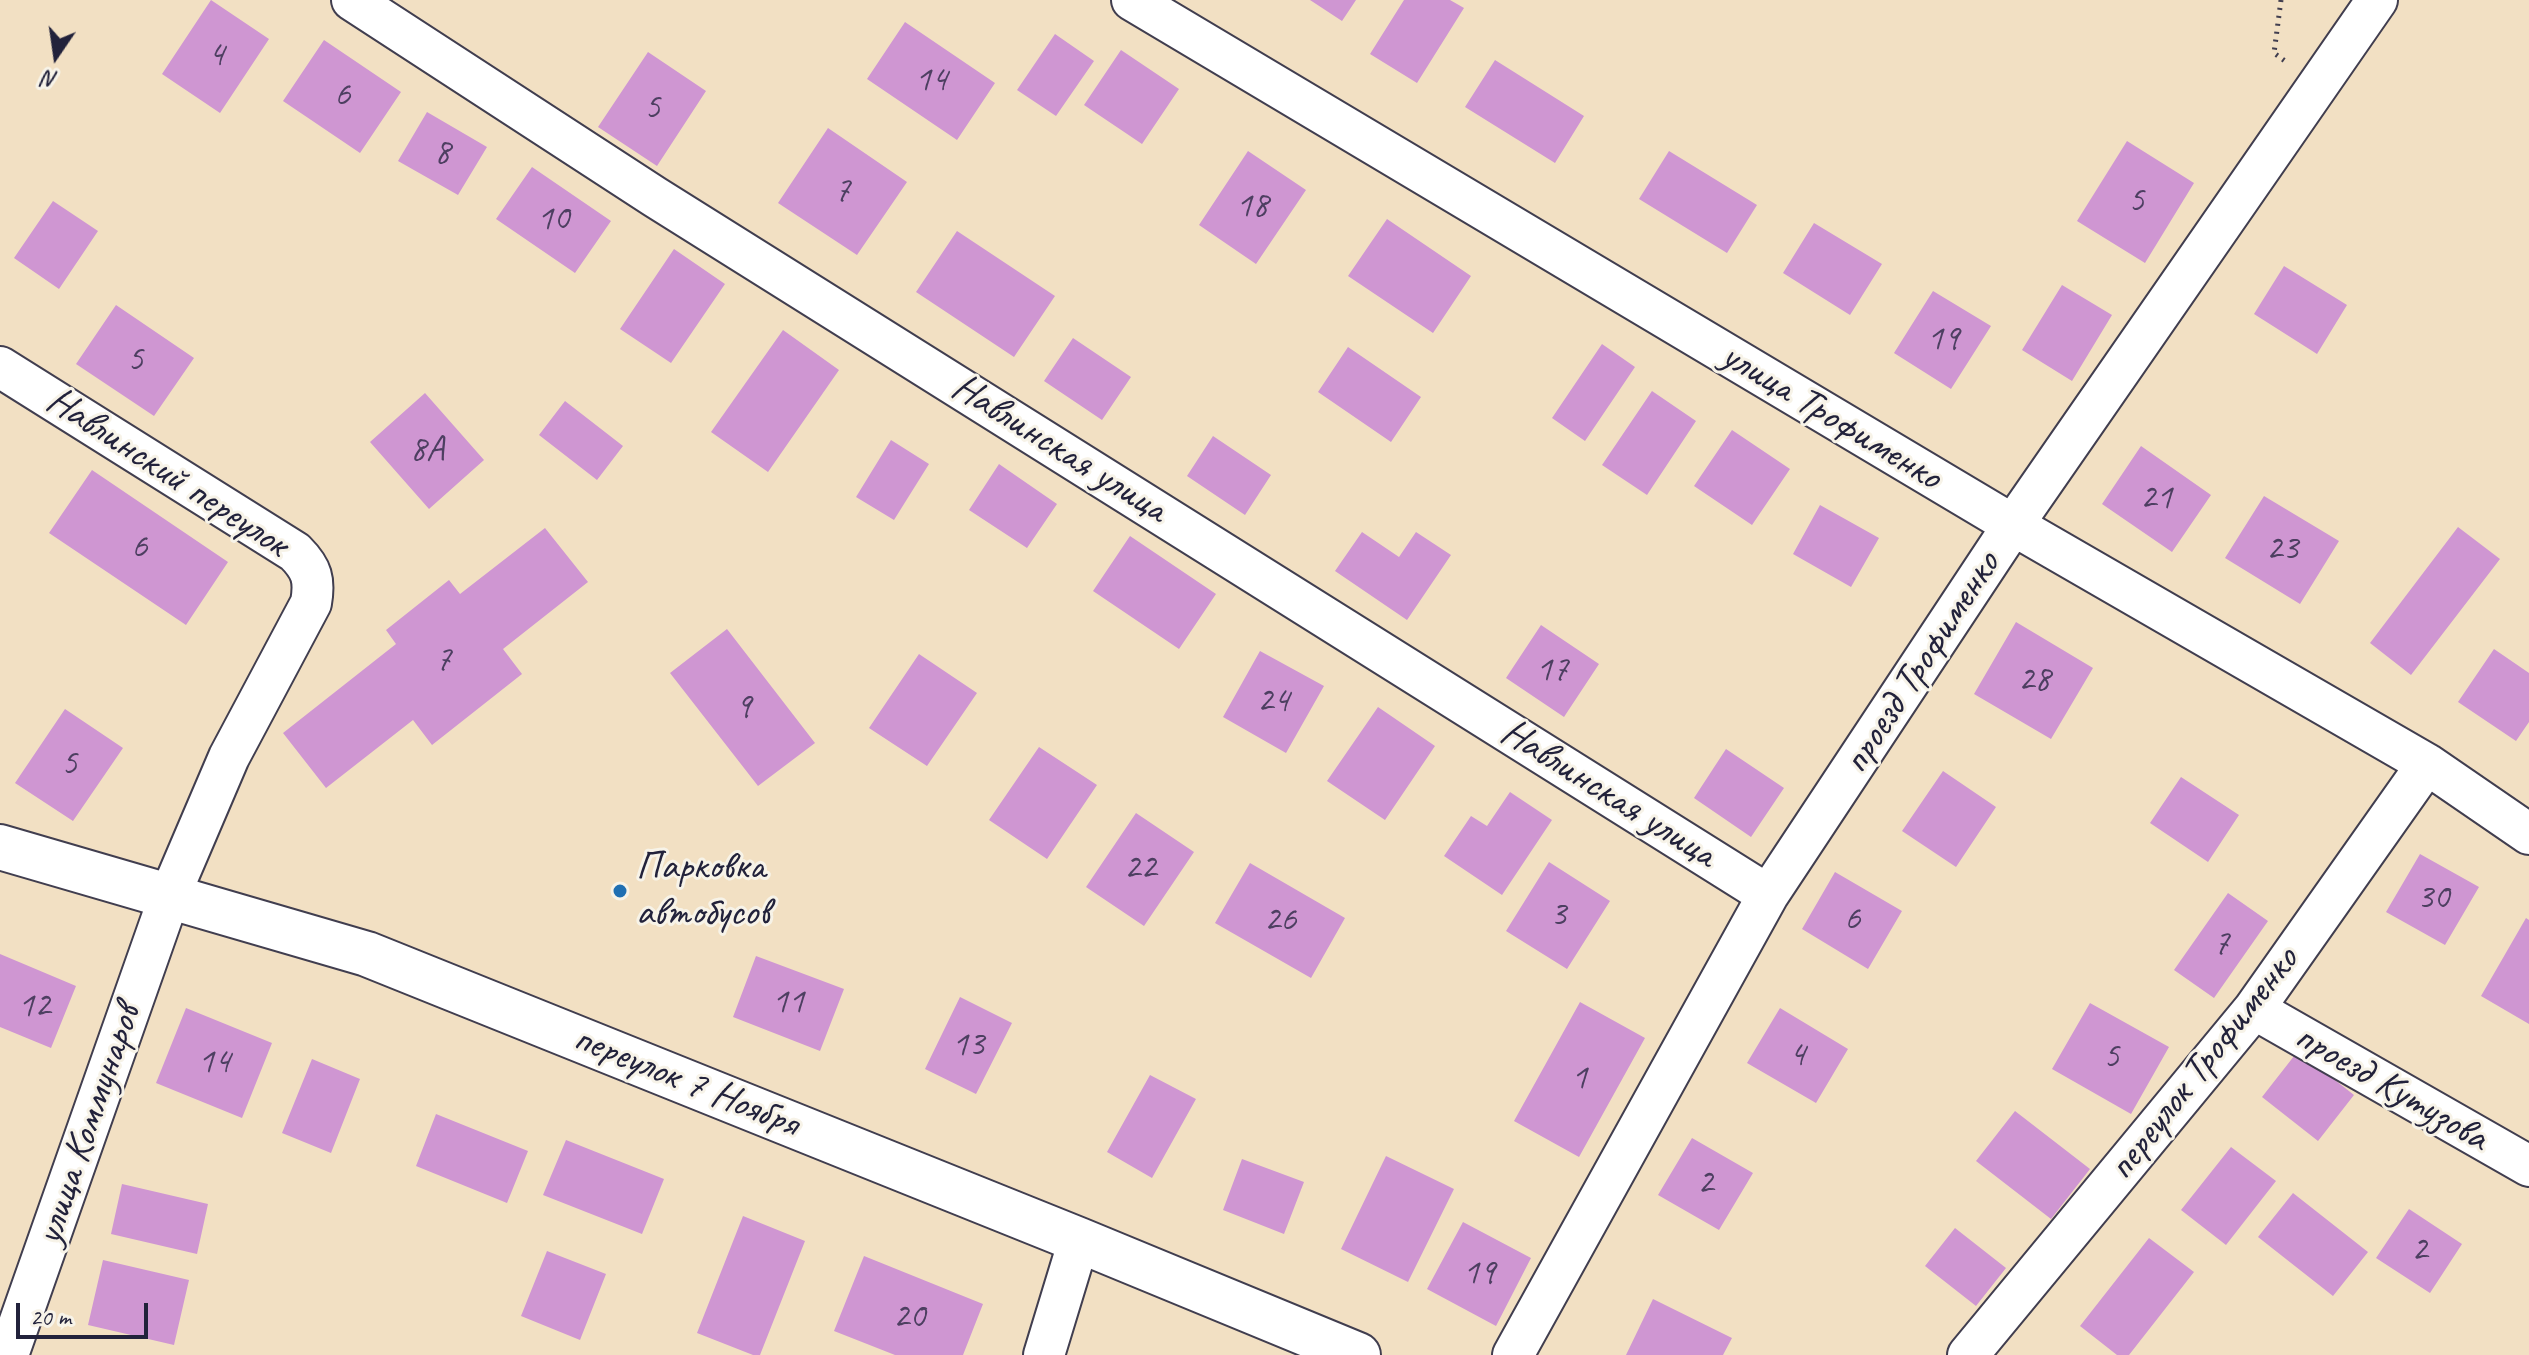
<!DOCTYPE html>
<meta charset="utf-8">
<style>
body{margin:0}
#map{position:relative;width:2529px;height:1355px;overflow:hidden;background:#f2e0c3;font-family:Caveat,sans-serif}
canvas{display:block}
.north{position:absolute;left:16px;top:16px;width:80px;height:80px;-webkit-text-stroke:6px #f7f3e8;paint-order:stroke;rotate:193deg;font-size:22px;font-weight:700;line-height:32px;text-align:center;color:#22223b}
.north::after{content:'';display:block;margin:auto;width:28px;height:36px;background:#22223b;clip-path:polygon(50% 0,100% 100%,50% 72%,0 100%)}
.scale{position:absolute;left:16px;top:1303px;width:132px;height:36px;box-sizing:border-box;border:4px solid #22223b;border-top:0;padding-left:10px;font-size:24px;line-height:28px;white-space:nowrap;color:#22223b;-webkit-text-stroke:6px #f7f3e8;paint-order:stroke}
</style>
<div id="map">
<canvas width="2529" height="1355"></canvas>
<div class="north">N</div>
<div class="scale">20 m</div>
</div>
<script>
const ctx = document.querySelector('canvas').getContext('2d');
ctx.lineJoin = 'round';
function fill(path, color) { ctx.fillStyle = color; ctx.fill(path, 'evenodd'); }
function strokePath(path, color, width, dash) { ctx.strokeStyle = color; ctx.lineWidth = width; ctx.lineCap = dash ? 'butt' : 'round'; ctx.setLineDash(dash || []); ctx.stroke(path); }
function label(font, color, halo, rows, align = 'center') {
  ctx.font = font + ' Caveat,sans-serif'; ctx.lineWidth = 6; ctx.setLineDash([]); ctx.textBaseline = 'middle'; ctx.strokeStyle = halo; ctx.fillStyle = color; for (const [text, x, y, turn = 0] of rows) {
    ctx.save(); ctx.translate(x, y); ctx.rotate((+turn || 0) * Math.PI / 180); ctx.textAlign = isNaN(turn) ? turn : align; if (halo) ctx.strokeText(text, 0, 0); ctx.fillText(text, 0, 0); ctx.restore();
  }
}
fill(new Path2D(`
 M211,0l58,39 -49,74 -58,-39z
 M1310,0h46l-14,21z
 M1404,0h46l14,8 -47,75 -47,-29z
 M905,22l90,61 -38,57 -90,-61z
 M1055,34l39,27 -38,55 -39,-26z
 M324,40l77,52 -41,61 -77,-52z
 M1121,50l58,39 -37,55 -58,-39z
 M648,52l58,39 -49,75 -59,-39z
 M1495,60l89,56 -29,47 -90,-56z
 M427,112l60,35 -29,48 -60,-34z
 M828,128l79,54 -50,73 -79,-52z
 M2127,141l67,42 -49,80 -68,-42z
 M1248,151l58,39 -50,74 -57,-39z
 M1669,151l88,54 -30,48 -88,-54z
 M532,167l79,54 -36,52 -79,-54z
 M53,201l45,30 -39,58 -45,-31z
 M1387,219l84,57 -38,57 -85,-57z
 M1814,223l68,41 -32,51 -67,-42z
 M957,231l98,65 -41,61 -98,-65z
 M674,249l51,35 -54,79 -51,-34z
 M2284,266l63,39 -30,49 -63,-40z
 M2062,285l50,30 -40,66 -50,-31z
 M1933,291l58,35 -40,63 -57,-36z
 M116,305l78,53 -40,58 -78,-52z
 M783,330l56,40 -71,102 -57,-40z
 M1073,338l58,39 -29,43 -58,-39z
 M1602,344l33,23 -50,74 -33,-23z
 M1348,347l73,50 -30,45 -73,-50z
 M1652,391l44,30 -49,74 -45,-30z
 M425,393l59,67 -55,49 -59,-67z
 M565,401l58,45 -26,34 -58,-45z
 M1732,430l58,39 -38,56 -58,-39z
 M1213,436l58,39 -26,40 -58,-39z
 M891,440l38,24 -35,56 -38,-23z
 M2141,446l70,49 -39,57 -70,-48z
 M999,464l58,40 -30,44 -58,-38z
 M92,470l136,92 -42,63 -137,-92z
 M2264,496l75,45 -39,63 -75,-46z
 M1820,505l59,33 -28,49 -58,-33z
 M2458,527l42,32 -89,116 -41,-32z
 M545,528l43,54 -85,67 19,25 -90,71 -19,-25 -87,68 -43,-55 113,-89 -10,-14 63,-50 11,14z
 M1362,532l37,25 17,-25 35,23 -44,65 -72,-49z
 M1130,536l86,58 -37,55 -86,-58z
 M2016,622l77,46 -42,71 -77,-45z
 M1541,625l58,39 -35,53 -58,-39z
 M727,629l88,114 -57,43 -88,-113z
 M2494,649l35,24v49l-13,19 -58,-39z
 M1260,651l64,35 -38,67 -63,-36z
 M919,654l58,39 -50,73 -58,-38z
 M1378,707l57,39 -50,74 -58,-39z
 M65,709l58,39 -50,73 -58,-38z
 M1039,747l58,38 -50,74 -58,-39z
 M1726,749l58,39 -33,49 -57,-39z
 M1943,771l53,36 -40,60 -54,-36z
 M2181,777l58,38 -31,47 -58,-39z
 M1510,792l42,28 -50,75 -58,-39 27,-40 16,10z
 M1136,813l58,39 -50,74 -58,-39z
 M2420,854l59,33 -34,58 -59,-33z
 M1549,862l61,39 -43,68 -61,-38z
 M1250,863l95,55 -34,60 -96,-55z
 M1835,872l67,39 -34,58 -66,-40z
 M2228,893l40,28 -54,77 -40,-28z
 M2526,918l3,2v104l-48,-28z
 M0,954l76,32 -25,62 -51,-21z
 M756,956l88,33 -24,62 -87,-34z
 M960,997l52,26 -36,71 -51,-25z
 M1580,1002l65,36 -66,119 -65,-36z
 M2090,1003l79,44 -38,67 -79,-45z
 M186,1008l86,35 -30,75 -86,-35z
 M1780,1008l68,41 -32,54 -69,-40z
 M2298,1051l56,44 -36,46 -56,-44z
 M312,1059l48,20 -29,74 -49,-20z
 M1150,1075l46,24 -44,79 -45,-26z
 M2015,1111l75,58 -39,50 -75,-58z
 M436,1114l92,37 -21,52 -91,-37z
 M1692,1138l61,35 -34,57 -61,-35z
 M566,1140l98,39 -22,55 -99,-39z
 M2231,1147l45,34 -50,64 -45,-35z
 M1386,1156l68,33 -46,93 -67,-33z
 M1242,1159l62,23 -20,52 -61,-24z
 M122,1184l86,20 -11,50 -86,-20z
 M2293,1193l75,59 -35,44 -75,-59z
 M2409,1209l53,35 -32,49 -54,-35z
 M743,1216l62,25 -45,114h-7l-56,-22z
 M1463,1222l68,36 -35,68 -69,-37z
 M1955,1228l51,40 -30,38 -51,-40z
 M2149,1238l45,34 -65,83h-12l-37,-29z
 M547,1251l59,23 -26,66 -59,-24z
 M864,1256l119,48 -20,51h-68l-61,-24z
 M103,1260l86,20 -15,65 -86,-20z
 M1653,1299l79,39 -9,17h-97z`), '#cf96d2');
const street = new Path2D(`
 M352,0l303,197 1113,698
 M1132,0l881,525 414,239 102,70
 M0,367l295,185c17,17 20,28 16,51l-82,154 -59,138 -162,460
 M2254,1009l275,157
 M1044,1355l35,-115
 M1513,1355l255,-460 245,-370 364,-525
 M1968,1355l286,-346 173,-245`);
const secondary = new Path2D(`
 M0,847l367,107 712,286 279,115`);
strokePath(street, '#413e4f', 44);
strokePath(secondary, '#413e4f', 48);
strokePath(new Path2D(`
 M2281,0l-7,53 11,8`), '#413e4f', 5, [2, 6]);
strokePath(street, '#fff', 40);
strokePath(secondary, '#fff', 44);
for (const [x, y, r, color] of [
 [620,891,8,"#1f6fb2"]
]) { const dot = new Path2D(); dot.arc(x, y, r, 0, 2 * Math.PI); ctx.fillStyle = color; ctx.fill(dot); strokePath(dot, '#f7f3e8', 3); }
label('36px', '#4d3f61', null, [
 ["4",216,56],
 ["14",931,81],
 ["6",342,96],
 ["5",652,109],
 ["8",442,154],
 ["7",842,192],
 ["5",2136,202],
 ["18",1252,207],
 ["10",553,220],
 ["19",1943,340],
 ["5",135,361],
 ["8А",427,451],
 ["21",2156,499],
 ["6",139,548],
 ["23",2282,550],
 ["7",443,661],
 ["17",1552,671],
 ["28",2034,681],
 ["24",1273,702],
 ["9",743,708],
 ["5",69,765],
 ["22",1140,869],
 ["30",2433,899],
 ["3",1558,916],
 ["6",1852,920],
 ["26",1280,921],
 ["7",2221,945],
 ["11",788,1003],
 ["12",34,1007],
 ["13",968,1046],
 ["4",1797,1056],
 ["5",2111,1058],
 ["14",214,1063],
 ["1",1579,1079],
 ["2",1705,1184],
 ["2",2419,1251],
 ["19",1479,1274],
 ["20",909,1318]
]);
label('40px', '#22223b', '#f7f3e8', [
 ["улица Трофименко",1831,417,31],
 ["Навлинская улица",1059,449,32],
 ["Навлинский переулок",167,473,33],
 ["проезд Трофименко",1922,663,-57],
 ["Навлинская улица",1608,794,32],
 ["переулок Трофименко",2204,1064,-52],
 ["переулок 7 Ноября",686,1082,22],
 ["проезд Кутузова",2391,1088,30],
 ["улица Коммунаров",89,1125,-71]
]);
label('40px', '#22223b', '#f7f3e8', [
 ["Парковка",636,868],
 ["автобусов",636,914]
], 'left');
</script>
